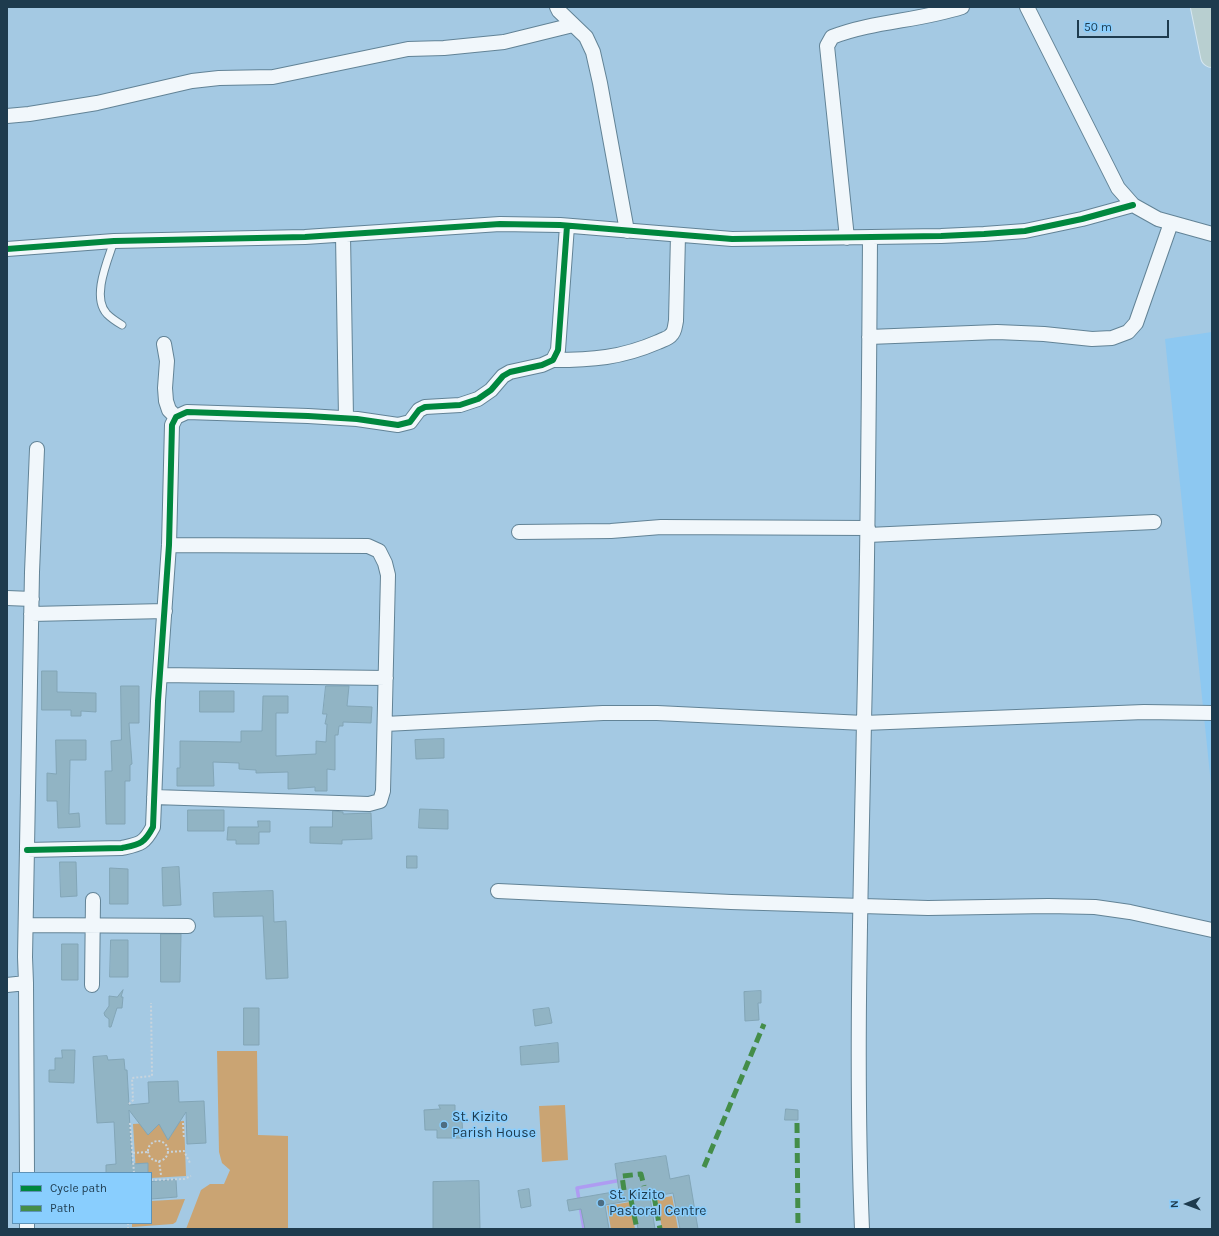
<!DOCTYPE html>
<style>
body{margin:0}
#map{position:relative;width:1219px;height:1236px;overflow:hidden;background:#a4c9e3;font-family:Karla,sans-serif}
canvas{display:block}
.frame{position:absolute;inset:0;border:8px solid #1e3b4e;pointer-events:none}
.legend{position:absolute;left:12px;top:1172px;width:140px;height:52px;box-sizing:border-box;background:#89cefe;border:1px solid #5e93b8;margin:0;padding:5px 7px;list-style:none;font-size:12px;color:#1e3b4e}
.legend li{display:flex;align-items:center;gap:8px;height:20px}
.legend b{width:20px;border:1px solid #5e93b8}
.north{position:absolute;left:1167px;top:1184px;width:40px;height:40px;-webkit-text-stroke:3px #89cefe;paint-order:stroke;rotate:269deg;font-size:11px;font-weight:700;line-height:16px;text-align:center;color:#1e3b4e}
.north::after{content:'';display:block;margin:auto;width:14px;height:18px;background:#1e3b4e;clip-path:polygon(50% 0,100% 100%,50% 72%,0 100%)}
.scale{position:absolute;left:1077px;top:20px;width:92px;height:18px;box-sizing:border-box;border:2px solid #1e3b4e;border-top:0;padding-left:5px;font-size:12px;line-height:14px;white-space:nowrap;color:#1e3b4e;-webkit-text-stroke:3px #89cefe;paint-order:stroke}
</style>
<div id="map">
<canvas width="1219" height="1236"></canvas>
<div class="frame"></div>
<ul class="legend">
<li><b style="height:5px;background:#00873e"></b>Cycle path</li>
<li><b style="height:5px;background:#448d49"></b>Path</li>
</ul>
<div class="north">N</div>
<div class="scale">50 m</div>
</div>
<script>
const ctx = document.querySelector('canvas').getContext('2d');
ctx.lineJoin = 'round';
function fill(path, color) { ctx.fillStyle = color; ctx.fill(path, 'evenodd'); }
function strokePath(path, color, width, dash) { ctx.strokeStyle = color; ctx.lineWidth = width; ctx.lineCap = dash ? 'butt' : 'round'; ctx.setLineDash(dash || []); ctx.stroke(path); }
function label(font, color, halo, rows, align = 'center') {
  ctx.font = font + ' Karla,sans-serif'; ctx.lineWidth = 3; ctx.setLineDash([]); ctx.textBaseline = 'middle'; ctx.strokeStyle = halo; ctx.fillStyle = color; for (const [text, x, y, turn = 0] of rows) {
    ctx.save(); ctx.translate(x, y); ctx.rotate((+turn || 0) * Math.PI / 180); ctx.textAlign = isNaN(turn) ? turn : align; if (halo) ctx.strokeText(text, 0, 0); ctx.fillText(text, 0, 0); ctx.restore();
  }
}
fill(new Path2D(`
 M1212,332v462l-47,-455z`), '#8dc8f1');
fill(new Path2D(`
 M217,1051h40l1,84 30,1v93h-102l15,-39 9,-6h14l6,-14 -8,-7 -3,-11z
 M565,1105l3,55 -26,2 -3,-56z
 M184,1121l2,55 -35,2v-5h-3v-10h-9v10h-3l-3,-49z
 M672,1196l6,33h-16l-5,-30z
 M185,1199l-9,23 -3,2 -41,3v-4h19v-22z
 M630,1202l5,27h-24l-4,-23z`), '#caa473');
strokePath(new Path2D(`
 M584,1229l-7,-41 45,-8`), '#ae9cf2', 3.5);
const building = new Path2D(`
 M42,671h15v21l39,1v19l-15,-1v5h-10v-6h-29z
 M121,686h18v37h-10l3,41 -2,1v16h-5v43h-19l-1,-53h7l-1,-30 10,-1z
 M326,686h23l-2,20 25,1 -1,16 -28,-1v4h-4l-1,9h-3v35l-8,-1v22h-12v-4l-27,2v-17l-32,1v-3l-17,-1v-6l-26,-1 1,24h-37v-18h3v-27l61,1v-11h21l1,-35h25v17h-12v43l40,-2v-13l10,1 1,-18h-2l2,-10h-4z
 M200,691h34v21h-34z
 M444,739v19l-28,1 -1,-19z
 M56,740h30v20h-16l-1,54 10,-1 1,14 -22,1 -1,-27h-10v-28l9,1z
 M420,809l28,1v19l-29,-1z
 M188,810h36v21h-36z
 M333,811l10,1v2l28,-1 1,26 -30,1v4l-32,-1v-16h22z
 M258,821h12v11h-11v12h-23v-4h-9l1,-13h30z
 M407,856h10v12h-10z
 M60,862h16l1,34 -16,1z
 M179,867l2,38 -18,1 -1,-38z
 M110,868l18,1v35h-18z
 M273,891l1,31 12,-1 2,57 -22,1 -3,-63 -49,1 -1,-24z
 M161,934h20l-1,48h-19z
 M111,940h17v37h-18z
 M62,944h16v36h-16z
 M123,990l-2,7h2l-1,11h-5l-6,19h-2v-8l-4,-3 -1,-3 5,-7v-10l8,1z
 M761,991v12h-3l1,17 -14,1 -1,-29z
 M244,1008h15v37h-15z
 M549,1008l3,15 -17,3 -2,-16z
 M558,1043l1,19 -38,3 -1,-18z
 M62,1050h13l-1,33 -25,-1v-12h6v-12h7z
 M107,1056l1,4 16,-1 1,11h2l2,35 20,-2 -1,-21 30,-1 1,21 25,-1 2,42 -19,1 -1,-32 -18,28 -9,-16 -11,11 -19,-25 3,54 16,-1v10h-42v-8l10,-1 -2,-42 -17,1 -4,-66z
 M439,1105h16v15h7l1,18h-26v-8h-12l-1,-20 16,-1z
 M786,1109l12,1v10h-13z
 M666,1156l4,23 19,-4 9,54h-18l-7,-36 -23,4 5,32h-17l-5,-29 -28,5 4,24h-24l-4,-20 -12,2 -2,-11 52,-9 -4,-27z
 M176,1180l1,17 -26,2v-17z
 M479,1181l1,48h-47v-47z
 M529,1189l2,17 -10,2 -3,-17z`);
fill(building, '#91b4c4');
strokePath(building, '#82a5b6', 1);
const lane = new Path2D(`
 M114,241c-6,19 -23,56 -7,73 4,4 10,8 15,11`);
const street = new Path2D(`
 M557,7l2,4 27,26 7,15 7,31 27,148
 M1027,7l91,181 15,17 25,14 54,15
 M7,116l22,-2 68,-11 95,-22 27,-3 54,-1 135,-28 36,-1 60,-6 69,-17
 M343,235l3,183
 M847,238l-20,-192 5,-9c41,-16 87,-16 130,-30
 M7,249l107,-8 191,-4 195,-13 60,1 172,14 209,-3 43,-2 41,-3 57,-12 51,-14
 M869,337l128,-5 47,2 48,5 20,-1 16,-6 8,-9 35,-100
 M164,344l3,17 -2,27 1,13 3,9 7,7
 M553,360c39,0 68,-2 105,-18 4,-2 11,-4 13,-7 4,-3 4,-10 5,-14l2,-86
 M519,532l92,-1 50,-4 207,1
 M868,535l286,-13
 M7,598l25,1
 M31,614l134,-3
 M160,675l226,3
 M385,724l218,-11h54l207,10 280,-11 68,1
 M154,797l215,7 11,-3 3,-10 5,-216 -3,-12 -6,-12 -11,-5 -199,-1
 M27,850l95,-2c18,-4 22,-4 31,-21l5,-126 11,-156 3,-120 4,-8 11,-5 121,4 49,3 41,6 12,-3 9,-12 6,-3 35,-2 18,-6 13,-9 12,-14 7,-4 32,-7 11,-5 5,-10 9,-124
 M498,891l233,11 197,6 120,-2 47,1 35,5 82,18
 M26,925l162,1
 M7,985l19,-2
 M92,985l1,-85
 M27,1173l-1,-190 -1,-26 7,-385 5,-123
 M27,1223v6
 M862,1229c-7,-169 -1,-339 2,-508 4,-161 5,-322 6,-483`);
const highway = new Path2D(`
 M1202,7l10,49`);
strokePath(lane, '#628396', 9);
strokePath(street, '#628396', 16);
strokePath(highway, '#d6e7f2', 24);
strokePath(new Path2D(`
 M129,1104l4,-4 -1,-22 20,-2 -1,-73
 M130,1123l4,50
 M183,1123l1,16
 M148 1151a10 10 0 1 1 20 0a10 10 0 1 1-20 0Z
 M167,1152l17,-1 6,12
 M133,1153l15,-1
 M159,1161l2,14
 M151,1180l33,-1 7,-3
 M128,1223v6`), '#c8d4dd', 2, [2, 2]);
strokePath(lane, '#f1f7fb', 7);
strokePath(street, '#f1f7fb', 14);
strokePath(highway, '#b8cfd0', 22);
strokePath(new Path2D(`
 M797,1123l1,106
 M704,1167l60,-143
 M624,1190l-2,-14 19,-2 3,12
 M654,1196l6,33
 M631,1200l6,29`), '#448d49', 5, [10, 5]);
strokePath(new Path2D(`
 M7,249l107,-8 191,-4 195,-13 60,1 172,14 209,-3 43,-2 41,-3 57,-12 51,-14
 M27,850l95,-2c18,-4 22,-4 31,-21l5,-126 11,-156 3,-120 4,-8 11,-5 121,4 49,3 41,6 12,-3 9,-12 6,-3 35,-2 18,-6 13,-9 12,-14 7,-4 32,-7 11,-5 5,-10 9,-124`), '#00873e', 6);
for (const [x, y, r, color] of [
 [444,1125,4,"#4d6d82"],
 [601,1203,4,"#4d6d82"]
]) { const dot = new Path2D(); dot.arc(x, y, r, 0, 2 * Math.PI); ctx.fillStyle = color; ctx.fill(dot); strokePath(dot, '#89cefe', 1.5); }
label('14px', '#1e3b4e', '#89cefe', [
 ["St. Kizito",452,1117],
 ["Parish House",452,1133],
 ["St. Kizito",609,1195],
 ["Pastoral Centre",609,1211]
], 'left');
</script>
